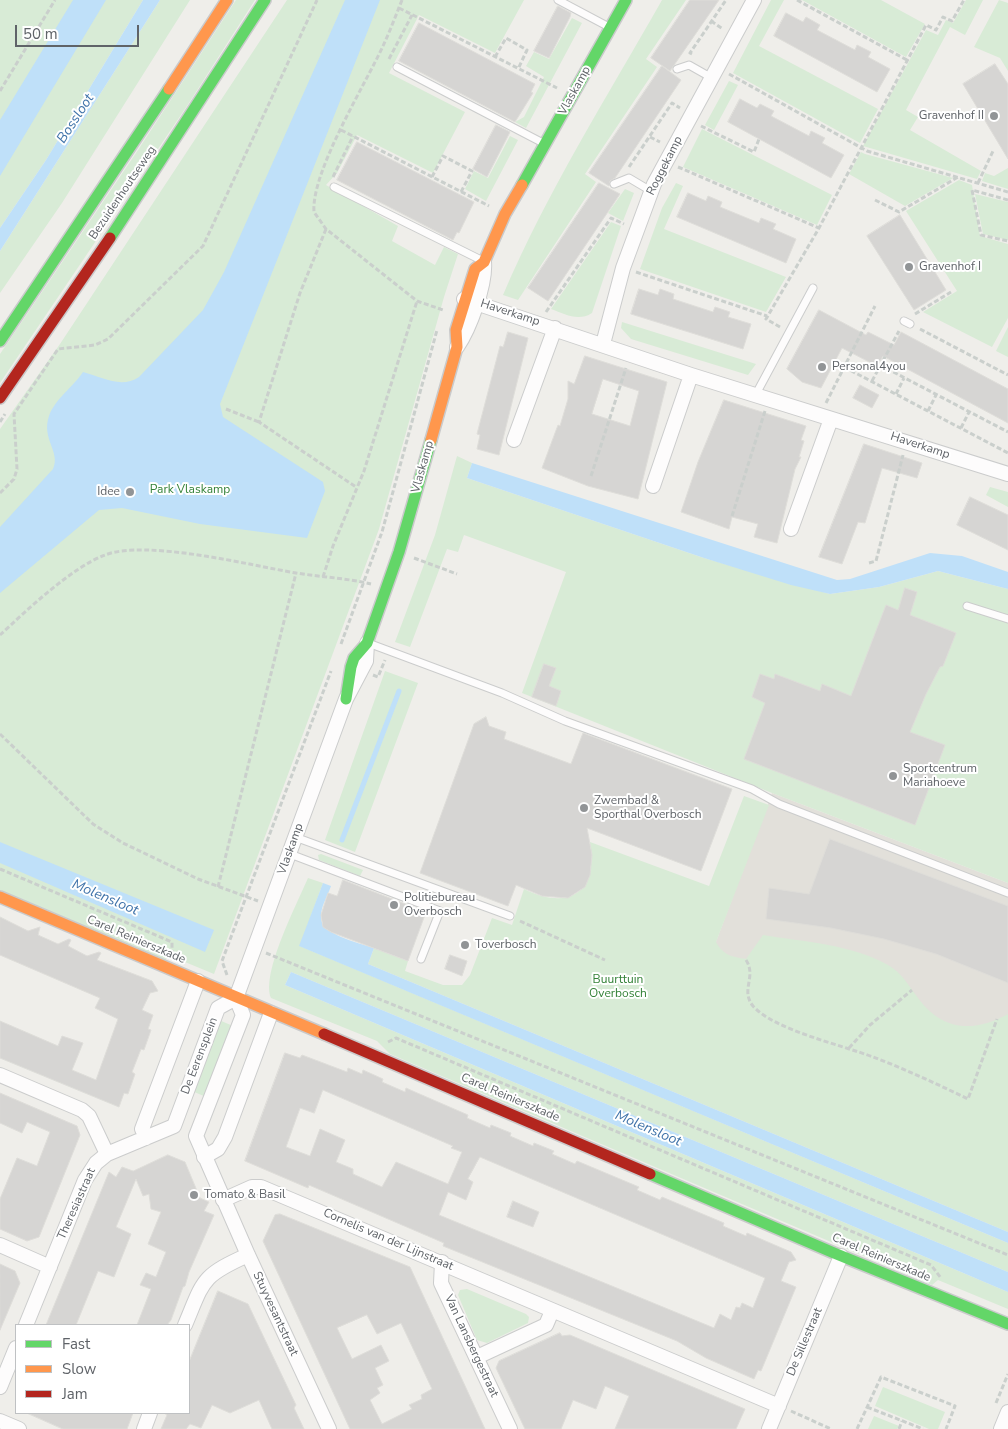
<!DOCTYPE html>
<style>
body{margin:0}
#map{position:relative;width:1008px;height:1429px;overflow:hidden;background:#efeeea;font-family:"Nunito Sans",sans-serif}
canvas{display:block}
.legend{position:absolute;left:15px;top:1324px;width:175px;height:90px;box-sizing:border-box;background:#fff;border:1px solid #bfc1c3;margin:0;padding:6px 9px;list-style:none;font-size:15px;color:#5f6368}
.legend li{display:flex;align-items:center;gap:10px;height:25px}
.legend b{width:25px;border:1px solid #bfc1c3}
.scale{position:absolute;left:15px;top:25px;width:124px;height:22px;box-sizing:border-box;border:2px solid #5f6368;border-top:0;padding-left:6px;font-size:15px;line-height:18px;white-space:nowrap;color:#5f6368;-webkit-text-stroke:4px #fff;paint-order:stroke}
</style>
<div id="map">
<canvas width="1008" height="1429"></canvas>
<ul class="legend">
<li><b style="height:6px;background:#63d668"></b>Fast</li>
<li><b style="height:6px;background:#ff974d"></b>Slow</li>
<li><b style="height:6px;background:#b3261e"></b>Jam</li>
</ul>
<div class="scale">50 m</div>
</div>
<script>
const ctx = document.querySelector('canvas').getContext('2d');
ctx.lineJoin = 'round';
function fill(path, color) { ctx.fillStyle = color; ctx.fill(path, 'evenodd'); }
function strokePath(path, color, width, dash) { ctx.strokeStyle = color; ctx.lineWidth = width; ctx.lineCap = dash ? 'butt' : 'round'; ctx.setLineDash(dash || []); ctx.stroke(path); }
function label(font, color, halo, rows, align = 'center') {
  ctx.font = font + ' "Nunito Sans",sans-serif'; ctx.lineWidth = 4; ctx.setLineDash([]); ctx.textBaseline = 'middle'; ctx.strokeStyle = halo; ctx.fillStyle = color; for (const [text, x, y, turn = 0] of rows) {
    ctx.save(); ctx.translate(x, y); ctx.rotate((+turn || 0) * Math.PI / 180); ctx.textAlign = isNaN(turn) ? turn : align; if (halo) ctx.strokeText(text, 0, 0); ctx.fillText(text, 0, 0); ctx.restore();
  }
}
fill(new Path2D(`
 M772,793l236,90v317l-337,-139z`), '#e2e0da');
fill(new Path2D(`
 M0,0h143l-97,160 -46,68z
 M160,0h30l-128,203 -62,90v-42z
 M236,0h19l-68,106 -187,277v-29l138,-204z
 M287,0h237l-29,53 -76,-38 -30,58 76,39 -32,61 -76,-38 -20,38 -11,12 72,41 -6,15 43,24 9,-18 14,7 -14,43 -65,232 -165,445 -46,-19 -2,5 -166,-70v-461l60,-85z
 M662,0h24l-40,59 11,8 -72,107 11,8 -78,118 -15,-5c44,-103 104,-198 159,-295z
 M771,0h13l-25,46 119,63 -18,34 -127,-70z
 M802,0h79l44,24 -19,33z
 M966,0h17l-18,35 -15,-8 -44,83 12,7 -8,13 71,41 -4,8 -114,-33 63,-116 12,5 8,-15 7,3z
 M999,0l9,3v68l-8,-13 -26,-11z
 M572,18l10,5 -56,105 -11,-6 9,-5 20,-40 -18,-11 8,-14 15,7z
 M729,81l9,4 -24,45 -9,-5z
 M702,129l130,66 -15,30 -134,-58z
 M510,136l8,4 -32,61 -21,-12 9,-18 14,7z
 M861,152l4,2 88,24 -48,28 -56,-32z
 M1008,168v21l-26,-8 3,-8 9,3z
 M959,180l13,5 8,51 28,8v74l-16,29 -69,-35 34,-21 -51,-80z
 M676,183l7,3 -19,43 122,48 -20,35 -126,-43 22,-61z
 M625,189l9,4 -11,28 -15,-8z
 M975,194l33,8v38l-25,-6z
 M611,222l10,4 -29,87c-14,9 -27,1 -41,-4z
 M622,322l134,42 -8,11 -117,-36 -10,-11z
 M1008,327v30l-12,-6z
 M457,456l15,7 -5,15 237,80 126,36 49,-7 59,-16 70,18v294l-236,-90 -250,-100 44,-121 -102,-37 -6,17 -11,-3 -37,98 -15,-5 40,-107z
 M990,487l18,5v15l-22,-12z
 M385,671l33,12 -63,169 -30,-12z
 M744,796l25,9 -53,137c7,13 16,15 30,17l17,-24c41,7 88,9 125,30 14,8 21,21 30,33 24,33 56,35 90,16v218l-640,-268 6,-16 34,13 -3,10 38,14h19l8,-10 22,-57 20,7 12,-36c45,22 74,4 66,-47l119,44z
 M321,854l42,16 -3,6 -41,-16 -1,-5z
 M308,878l15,5 -23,63 708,297v29l-717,-300 -6,13 723,307v17l-70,-29 -6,5 -542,-231 -13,-13 -106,-43c-10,-25 26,-94 37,-120z
 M219,1020l14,6 -27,71 -14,-6z
 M467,1289l59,25 3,3 -1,6 -41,20 -10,-3 -19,-45 2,-5z
 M883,1387l62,25 -7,17h-9l-54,-23z
 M874,1416l25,10 -2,3h-29z`), '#d8ebd6');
fill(new Path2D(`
 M73,0h33l-106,176v-56z
 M143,0h17l-160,251v-23l46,-68z
 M345,0h35l-160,404 3,13 100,65 2,9 -18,47 -107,-14 -78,-16 -23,2 -99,83v-66l53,-58c8,-17 -12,-30 -4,-53 6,-17 24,-29 34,-44 19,5 38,17 56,5l64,-67 21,-38z
 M472,463l365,117 13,-1 80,-26 32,3 46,16v17l-70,-18 -59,16 -49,7 -39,-9 -87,-27 -237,-80z
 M0,842l214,88 -9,22 -205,-89z
 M323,883l8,3c-3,9 -10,20 -10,30 -2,18 38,27 53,32l-6,16 640,268v11l-709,-297z
 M291,972l717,300v20l-723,-307z`), '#bfe0f9');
strokePath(new Path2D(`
 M342,840l57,-149`), '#bfe0f9', 5);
const building = new Path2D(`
 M690,0h29l-49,71 -19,-13z
 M558,6l13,7 -1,4 -21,41 -15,-7z
 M786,13l17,9 3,-5 14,8 -3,5 38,20 2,-5 14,7 -3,5 22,12 -13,23 -103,-56z
 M419,23l116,61 -4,8 2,1 -18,29 -116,-61z
 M995,64l13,20v75l-45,-75z
 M662,66l19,14 -66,98 -5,3 -1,5 -20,-13z
 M740,99l17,9 3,-4 14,7 -3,5 38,20 2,-5 14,7 -3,5 22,12 -13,23 -103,-56z
 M496,125l14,7 -23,45 -14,-8z
 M357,142l117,60 -15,31 -2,-1 -4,8 -116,-60z
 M599,183l21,11 -72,107 -20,-13z
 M688,193l18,8 2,-5 14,6 -2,5 39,16 2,-5 15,6 -3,5 23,10 -10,24 -109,-46z
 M900,215l46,75 -32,20 -47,-74z
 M639,289l19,6 2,-6 14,5 -1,5 40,13 2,-5 15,5 -2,5 23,7 -8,25 -112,-35z
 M819,310l47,25 2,-3 26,13 7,-13 107,57v34l-125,-67 -6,10 -35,-18 -21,40 -19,-6 -15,-13z
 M508,332l20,6 -29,117 -22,-6 3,-14 -3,-1 23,-88 3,1z
 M585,356l82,26 -29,117 -50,-13 -46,-18 16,-43 2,1 8,-27v-18l6,3zM603,379l36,12 -9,35 -38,-12z
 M860,385l19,10 -7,13 -19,-10z
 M724,400l82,26 -5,14 3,1 -5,16h2l-6,12 -18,74 -23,-6 4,-13 -26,-7 -3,12 -48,-17 17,-50z
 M864,444l58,19 -5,15 -35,-10 -17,55 -7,-1 -16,42 -23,-7z
 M970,497l38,18v35l-51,-25z
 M905,588l12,4 -7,23 46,18 -13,33 -3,1 -14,27 -16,38 35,13 -30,80 -171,-66 21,-56 -13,-6 8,-23 14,5 1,-5 45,17 2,-7 29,12 35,-91 12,5z
 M544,664l12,4 -7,18 12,5 -5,15 -24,-9z
 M486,717l3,9 17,6 -2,7 67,25 12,-31 149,56 -31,82 -114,-43 5,27 -2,20 -5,12 -17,11 -26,-2 -26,-11 -8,21 -88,-33 54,-149z
 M830,839l178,67v77l-72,-29 -52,-15 -53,-11 -65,-9 3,-31 40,6z
 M343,880l83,32 -18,49 -77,-29 -8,-5 -2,-12 7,-22 9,3z
 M0,917l28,14 12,-4 -2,8 20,9 11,-5 2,1 -3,6 19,10 12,-4 2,1 -4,7 55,21 6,10 -8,2 -8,17 11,5 -5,14 3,1 -7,20 -3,-1 -9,23 3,2 -7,20 -4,-1 -5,14 -119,-49v-37l58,25 4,-10 21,7 -11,27 24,10 22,-61 -23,-11 5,-10 -100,-43z
 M450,955l17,6 -5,15 -17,-7z
 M285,1053l15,5 2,-3 45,17 1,-4 14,6 1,-4 20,9 -1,3 23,10 1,-4 9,4 53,23 -1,3 23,10 1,-3 20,8 -1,3 23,10 1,-3 20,8 -2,3 23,10 2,-3 62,26 -2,3 23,10 2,-3 62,26 -1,3 23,10 1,-3 44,19 5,8 -7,2 -8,19 15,6 -35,84 -3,-1 -4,9 -48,-21 -29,-17 -234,-95 1,-3 -135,-58 -1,3 -63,-27zM323,1090l130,56 -2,2 11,4 -14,32 -52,-22 -14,25 -29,-13v-5l-17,-7 9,-22 -25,-11 -10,27 -24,-9 14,-39 14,5zM480,1157l285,121 -12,30 -11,-5 -2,5 -4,-1 -5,13 -11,-6 -6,14 -275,-113 9,-23 18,8 7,-18 -5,-3z
 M0,1093l77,33 3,9 -41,102 -12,4 -27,-12v-30l17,-41 20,8 13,-34 -23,-10 -5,11 -22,-10z
 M168,1155l17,7 15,36 9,4 -5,9 10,4 -25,57 -4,14 -2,1 -12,33 -4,5h-30l14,-36 -11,-4 6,-12 10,4 10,-25 -18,-8 13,-32 -10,-3 -2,-15 -6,2 -7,-17 -20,48 15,7 -17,43 -16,-6 -22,54h-30l63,-153 7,5 6,-10 11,4z
 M513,1201l26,11 -6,15 -26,-10z
 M280,1214l130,53 75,162h-135l-87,-188 12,-26zM367,1315l10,19 24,-11 31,66 -11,6 1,4 -13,6 3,4 -30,15 -12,-24 10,-7 -3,-5 6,-3 -8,-17 14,-7 -8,-16 -29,14 -15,-31z
 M0,1264l15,7 5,12 -20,47z
 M218,1291l30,13 48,101 -2,3 10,21h-32l-13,-29 -29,13 -18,-8 -11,23 -11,-4 -4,5h-25l6,-14 -3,-2h25v-51z
 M560,1333l2,3 8,-1 175,74 -9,20h-121l14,-33 -24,-10 -9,23 -23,-9 -12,29h-36l-29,-61 3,-7z
 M27,1413h106l-6,16h-64z`);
fill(building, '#d6d5d3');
strokePath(building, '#deddd9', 1);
const lane = new Path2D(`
 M558,0l51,27
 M397,67l146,76
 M677,69l12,-4 23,13
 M614,184l15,-6 22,13
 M334,187l147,73
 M904,321l6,3
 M756,394l57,-106
 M967,606l41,13
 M368,643l134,50 63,28 187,68 27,15 229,89
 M295,837l215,79
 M290,854l150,57 -19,48`);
const street = new Path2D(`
 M464,299l227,76 317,99
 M603,344l20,-76 31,-84 100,-184
 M457,347c13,-19 29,-63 27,-85
 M514,440l41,-112
 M653,486l38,-111
 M791,529l40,-110
 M236,998l7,17 -47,121 52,119 81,174
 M236,998l110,-299 20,-38 1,-18
 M0,1075l82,35 7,6 18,38
 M174,1126l44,-118 18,-10
 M146,1138l-4,-9 56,-148
 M204,1157l14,-8 7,-12 46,-124
 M223,1200l29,-13h9l518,219
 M0,1245l50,22
 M442,1262l-1,21 69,146
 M26,1325l59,-145 11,-17 11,-9 67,-28
 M185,1325c19,-45 16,-49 63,-70
 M477,1357l69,-32 6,-14
 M0,1387l16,-39
 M0,1421l19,8
 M144,1429l6,-16
 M769,1429l72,-173
 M1001,1429l7,-17`);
const fast = new Path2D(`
 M522,185l104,-185
 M110,238l155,-238
 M0,341l169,-252
 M346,699l5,-32 3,-9 13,-15 32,-91 32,-112
 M650,1174l184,79 174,71`);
const slow = new Path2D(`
 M169,89l58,-89
 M431,440l26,-93 -1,-17 19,-61 9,-7 21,-48 17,-29
 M0,897l324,137`);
const jam = new Path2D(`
 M0,398l110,-160
 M324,1034l326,140`);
strokePath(lane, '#cbcccc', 9);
strokePath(street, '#cbcccc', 16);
strokePath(fast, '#cacacb', 14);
strokePath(slow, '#cacacb', 14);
strokePath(jam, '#cacacb', 14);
strokePath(new Path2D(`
 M402,0c-6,15 -12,31 -19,46 -18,39 -72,126 -69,166l12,17 91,72 26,9
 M797,0l110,60
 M399,8l158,80
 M711,21l12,8
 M692,54l-2,-1 36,-53
 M495,57l11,-19 21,12 -9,19
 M389,59l23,-44
 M729,74l138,77 141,41
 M0,91l55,-91
 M701,126l53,26 5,-13
 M341,130l148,76
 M650,137l10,5
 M629,167l43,-64 8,5
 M678,167l141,61
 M333,177l20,-41
 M432,177l11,-21 29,15 -11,21
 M978,183l15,-32
 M875,200l24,12 59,-35
 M1008,200l-36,-10 9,45 27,6
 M326,229l-26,64 -41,129 97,65
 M636,272l131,44
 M546,312l65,-94 13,6
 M915,314l36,-22
 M780,327l-14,-8 53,-91 107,-203 10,5 7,-13 9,4 12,-21
 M920,329l88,46
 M880,365l128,67
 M844,367l164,86
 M872,381l27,-50
 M896,394l8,-16
 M826,403l49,-97
 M226,409l33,13
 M928,411l8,-16
 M0,422l5,-8
 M961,428l8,-16
 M591,476l35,-108
 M0,493l14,-14 3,-10 -3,-55 44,-65 37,-4 13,-6 95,-93 114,-246
 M732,516l33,-105
 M414,558l43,16
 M869,563l7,-2 27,-106
 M323,577l10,-31 31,-75 53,-170
 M0,635c26,-24 72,-68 105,-80 41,-16 144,10 191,18 25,4 50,5 75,11
 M341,644l41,-112 55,-202
 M373,675l5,2 7,-17
 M0,734l93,90 30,19 75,36 60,22
 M0,869l172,73v10
 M218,887l78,-314
 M520,921l85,39
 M266,953l742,302
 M746,960c11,17 -6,30 7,46 21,24 89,39 120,51 32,12 64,27 95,42l29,-80
 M227,975l-5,-14 109,-290
 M388,1042l8,-4 535,227 10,13
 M849,1048l21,-23 42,-35
 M996,1403l12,-29
 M867,1407l56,22
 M791,1411l40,18
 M857,1429l24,-52 74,29 -9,23
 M899,1429l3,-8`), '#cacfcc', 3, [5, 2.5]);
strokePath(lane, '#fdfcfc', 7);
strokePath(street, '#fdfcfc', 14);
strokePath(fast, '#63d668', 11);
strokePath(slow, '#ff974d', 11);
strokePath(jam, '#b3261e', 11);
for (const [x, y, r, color] of [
 [994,116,5,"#919496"],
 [909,267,5,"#919496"],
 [822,367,5,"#919496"],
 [130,492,5,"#919496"],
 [893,776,5,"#919496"],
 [584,808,5,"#919496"],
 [394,905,5,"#919496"],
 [465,945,5,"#919496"],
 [194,1195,5,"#919496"]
]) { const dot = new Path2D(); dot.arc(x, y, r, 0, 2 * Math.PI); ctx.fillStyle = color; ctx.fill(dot); strokePath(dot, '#fff', 2); }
label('12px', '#5f6368', '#fff', [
 ["Vlaskamp",575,91,-61],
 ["Roggekamp",665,166,-63],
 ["Bezuidenhoutseweg",123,193,-56],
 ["Haverkamp",510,313,18],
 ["Haverkamp",920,446,18],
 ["Vlaskamp",423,467,-74],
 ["Vlaskamp",291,849,-70],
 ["Carel Reinierszkade",136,940,23],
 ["De Eerensplein",200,1056,-69],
 ["Carel Reinierszkade",510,1098,23],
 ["Theresiastraat",77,1204,-66],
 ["Cornelis van der Lijnstraat",388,1240,23],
 ["Carel Reinierszkade",881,1258,23],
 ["Stuyvesantstraat",275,1314,65],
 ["De Sillestraat",805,1342,-67],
 ["Van Lansbergestraat",471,1346,65]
]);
label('12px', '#5f6368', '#fff', [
 ["Gravenhof II",984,116,"right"],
 ["Gravenhof I",919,267],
 ["Personal4you",832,367],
 ["Idee",120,492,"right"],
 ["Sportcentrum",903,769],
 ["Mariahoeve",903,783],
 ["Zwembad &",594,801],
 ["Sporthal Overbosch",594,815],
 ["Politiebureau",404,898],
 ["Overbosch",404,912],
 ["Toverbosch",475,945],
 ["Tomato & Basil",204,1195]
], 'left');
label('12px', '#348238', '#fff', [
 ["Park Vlaskamp",190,490],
 ["Buurttuin",618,980],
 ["Overbosch",618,994]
]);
label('italic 14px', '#4174aa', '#fff', [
 ["Bossloot",76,119,-57],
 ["Molensloot",105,898,23],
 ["Molensloot",648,1129,23]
]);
</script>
